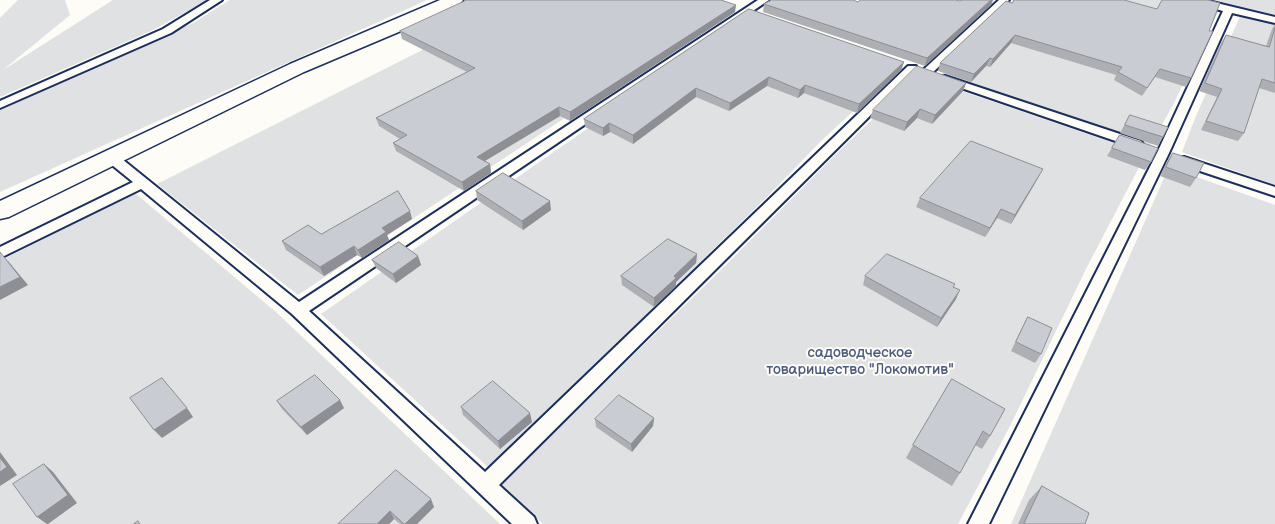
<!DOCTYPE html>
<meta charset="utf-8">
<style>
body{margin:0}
canvas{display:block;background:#fdfcf7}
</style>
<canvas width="1275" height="524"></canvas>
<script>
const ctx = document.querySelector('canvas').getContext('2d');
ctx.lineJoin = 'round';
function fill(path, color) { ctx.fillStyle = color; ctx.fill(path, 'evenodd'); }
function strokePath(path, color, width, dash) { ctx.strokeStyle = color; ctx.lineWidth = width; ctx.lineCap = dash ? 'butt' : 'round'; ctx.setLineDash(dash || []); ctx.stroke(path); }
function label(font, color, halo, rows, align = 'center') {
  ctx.font = font + ' "Balsamiq Sans",sans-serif'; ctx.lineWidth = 4; ctx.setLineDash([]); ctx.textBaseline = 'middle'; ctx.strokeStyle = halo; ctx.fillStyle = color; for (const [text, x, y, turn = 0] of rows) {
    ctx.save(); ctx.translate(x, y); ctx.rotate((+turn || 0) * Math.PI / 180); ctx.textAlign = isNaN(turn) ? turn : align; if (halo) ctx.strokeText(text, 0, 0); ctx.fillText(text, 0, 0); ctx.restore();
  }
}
fill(new Path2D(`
 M18,0h47l5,15 -67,55 110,-70h95l-57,31 -151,66v-79z
 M230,0h197l-427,192v-82l193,-87z
 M700,0l-60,68 -342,227 -141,-111 283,-143z
 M1017,0h258v185l-93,-33 14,-36 45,-102 -21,-6 -47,97 -23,41 -209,-72z
 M899,69l-78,72 -51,53 -281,274 -168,-154 342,-238z
 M918,76l228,78 -59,113 -77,159 -52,98h-415l-44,-38 224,-218 110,-111z
 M1169,167l106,38v319h-264z
 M135,193l142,120 223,211h-500v-263z`), '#e0e1e3');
const service = new Path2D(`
 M210,0h12l-51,33 -171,75v-7l163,-72z
 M758,0h11l-460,311 176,161 423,-406h8l1,2 -1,2 -417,415 35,32 3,7h-25l-220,-210 -151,-125 -141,69v-11l133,-65 -26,-21 -1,-3 1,-3h10l182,147z
 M999,0h10l-79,75h-8l-1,-2 1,-2z
 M1188,0h16l71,17v6l-43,-10 -63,140 -180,371h-21l189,-371 66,-142 -33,-9z
 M945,76l196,65 2,3 -2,3h-8l-192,-66 -2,-2 2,-2z
 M1184,157l91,30v9l-96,-32 -1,-3 1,-3z`);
const minor = new Path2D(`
 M440,0h23l-3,4 -33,16 -123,52 -295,145 -9,2v-18l290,-137z`);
strokePath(service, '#1b2f5e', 4);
strokePath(minor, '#1b2f5e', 3);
fill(service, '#fdfcf7');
fill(minor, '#fdfcf7');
fill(new Path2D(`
 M962,0h31l-2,5 -66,61 -162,-54 1,-8 94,-2 102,-1z
 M1006,1l185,77 -5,9 -31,-10 -13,19 -28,-16 2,-5 -105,-32 -21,24 -4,-1 -15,16 -33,-11 2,-8z
 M749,9l155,53 -3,8 -44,43 -53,-20 -6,5 -31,-12 -38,25 -33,-14 -63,47 -23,-12 -7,4 -18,-9 -1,-8z
 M735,12l-165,109 -10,-5 -75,45 5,3 1,9 -27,18 -68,-40 -3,-8 7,-4 -21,-13 -3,-8 91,-46 -65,-33 -2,-8z
 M1275,24v69l-16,-5 -15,45 -6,8 -37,-11 16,-33 -18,-6 22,-48 5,-8 40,11 6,-17z
 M966,83l-3,8 -31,33 -15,-6 -13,13 -34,-13 3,-8z
 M1130,115l33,22 -5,9 -38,-13z
 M1120,135l31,27 -6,8 -38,-14z
 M1173,153l23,25 -6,9 -30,-11 7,-15z
 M1038,178l-27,46 -14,-6 -12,19 -69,-30 4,-9z
 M476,191l75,19 -28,20 -46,-30z
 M412,219l-25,16 2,5 -27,18 -5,-3 -33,21 -38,-26 -4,-9z
 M697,254l-1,9 -20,19v4l-22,21 -32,-22 -1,-9z
 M418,256l3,9 -25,18 -20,-15 -4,-8z
 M865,276l89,11 2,12 -19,28 -74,-42z
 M1028,317l13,37 -6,9 -24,-12 12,-25z
 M952,379l38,57 -8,13 -7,-4 -15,28 -8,13 -46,-28 7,-13z
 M277,401l67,7 -37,27 -25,-26z
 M461,407l71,15 -32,27 -37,-34z
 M654,418l-1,8 -21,26 -36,-25 -1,-8z
 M396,470l38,37 -17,17h-17l-6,-5 -5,5z
 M1042,486l43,38h-67l11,-24z`), '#adafb5');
fill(new Path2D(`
 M991,0h2l-2,5 -66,61 2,-8z
 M736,5l-1,7 -165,109v-9z
 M1015,35l-4,8 -21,24 3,-8z
 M990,58l-4,8 -15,16 3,-8z
 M904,62l-3,8 -44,43 2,-9z
 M769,77l-2,9 -38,25 1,-8z
 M966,83l-3,8 -31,33 3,-9z
 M805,85l-1,8 -6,5 2,-8z
 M696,88v9l-63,47v-9z
 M559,107l1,9 -82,49 -1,-8z
 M920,109l-3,9 -13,13 3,-9z
 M609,123l1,9 -7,4v-8z
 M490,164l1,9 -27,18 -2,-9z
 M1043,169l-5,9 -27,46 4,-9z
 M550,201l1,9 -28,20 -1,-9z
 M1001,209l-4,9 -12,19 5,-9z
 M410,211l2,8 -25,16 2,5 -27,18 -4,-8 24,-22z
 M354,246l3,9 -33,21 -4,-9z
 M697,254l-1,9 -20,19v4l-22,21v-9l20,-22z
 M418,256l3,9 -25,18 -3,-9z
 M8,261l20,24 -28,15v-13z
 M960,290l-4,9 -19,28 4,-9z
 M340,400l4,8 -37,27 -6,-8z
 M187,408l6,9 -31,21 -8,-8z
 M530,413l2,9 -32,27 -2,-8z
 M654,418l-1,8 -21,26 -1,-8z
 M0,452l17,23 -17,11z
 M44,464l9,8 24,31 -29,21h-1l-10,-7z
 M431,499l3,8 -17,17h-12z
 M390,511l4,8 -5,5h-12z`), '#8d8f94');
const building = new Path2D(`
 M467,0h254l15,5 -166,107 -11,-5 -82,50 13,7 -28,18 -69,-39 14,-8 -31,-17 99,-50 -75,-37z
 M772,0h81l5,2 2,-2h96l4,1 2,-1h29l-64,58 -163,-54z
 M1014,0h110l33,9 5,-9h46l12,3 -11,28h4l-22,47 -31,-9 -13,19 -29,-16 4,-5 -107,-32 -22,24 -3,-1 -16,16 -34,-11 66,-62 6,2z
 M749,9l155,53 -45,42 -54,-19 -5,5 -31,-13 -39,26 -34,-15 -63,47 -24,-12 -6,5 -19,-9z
 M1275,28v55l-13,-4 -18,54 -38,-12 16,-32 -17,-6 21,-48 43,12z
 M917,66l49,17 -31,32 -15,-6 -13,13 -34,-12z
 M1130,115l38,12 -5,10 -38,-12z
 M1120,135l38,13 -7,14 -39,-14z
 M971,141l72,28 -28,46 -14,-6 -11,19 -70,-30z
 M1173,153l31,10 -8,15 -30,-11z
 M503,173l47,28 -28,20 -46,-30z
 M398,191l12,20 -28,17 4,4 -28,18 -4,-4 -34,21 -38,-26 26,-16 13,9z
 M668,239l29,15 -23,22 2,2 -22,20 -33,-22z
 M399,242l19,14 -25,18 -21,-14z
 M0,252l20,25 -20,10z
 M887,254l68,30 -2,3 7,3 -19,28 -76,-42z
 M1028,317l24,11 -11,26 -25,-12z
 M315,375l25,25 -39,27 -24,-26z
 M162,378l25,30 -33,22 -24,-32z
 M952,379l53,30 -15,27 -7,-5 -23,42 -47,-28z
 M493,381l37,32 -32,28 -37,-34z
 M619,395l35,23 -23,26 -36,-25z
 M0,458l7,9 -7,5z
 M44,464l24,31 -31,22 -24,-33z
 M396,470l35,29 -26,25h-1l-14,-13 -13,13h-39z
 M1042,486l47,27 -4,11h-61z
 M138,521l2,3h-6z`);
fill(building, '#c9ccd3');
strokePath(building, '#8d8f94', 1);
label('15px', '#4c5c7f', '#fdfcf7', [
 ["садоводческое",860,353],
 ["товарищество \"Локомотив\"",860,370]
]);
</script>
